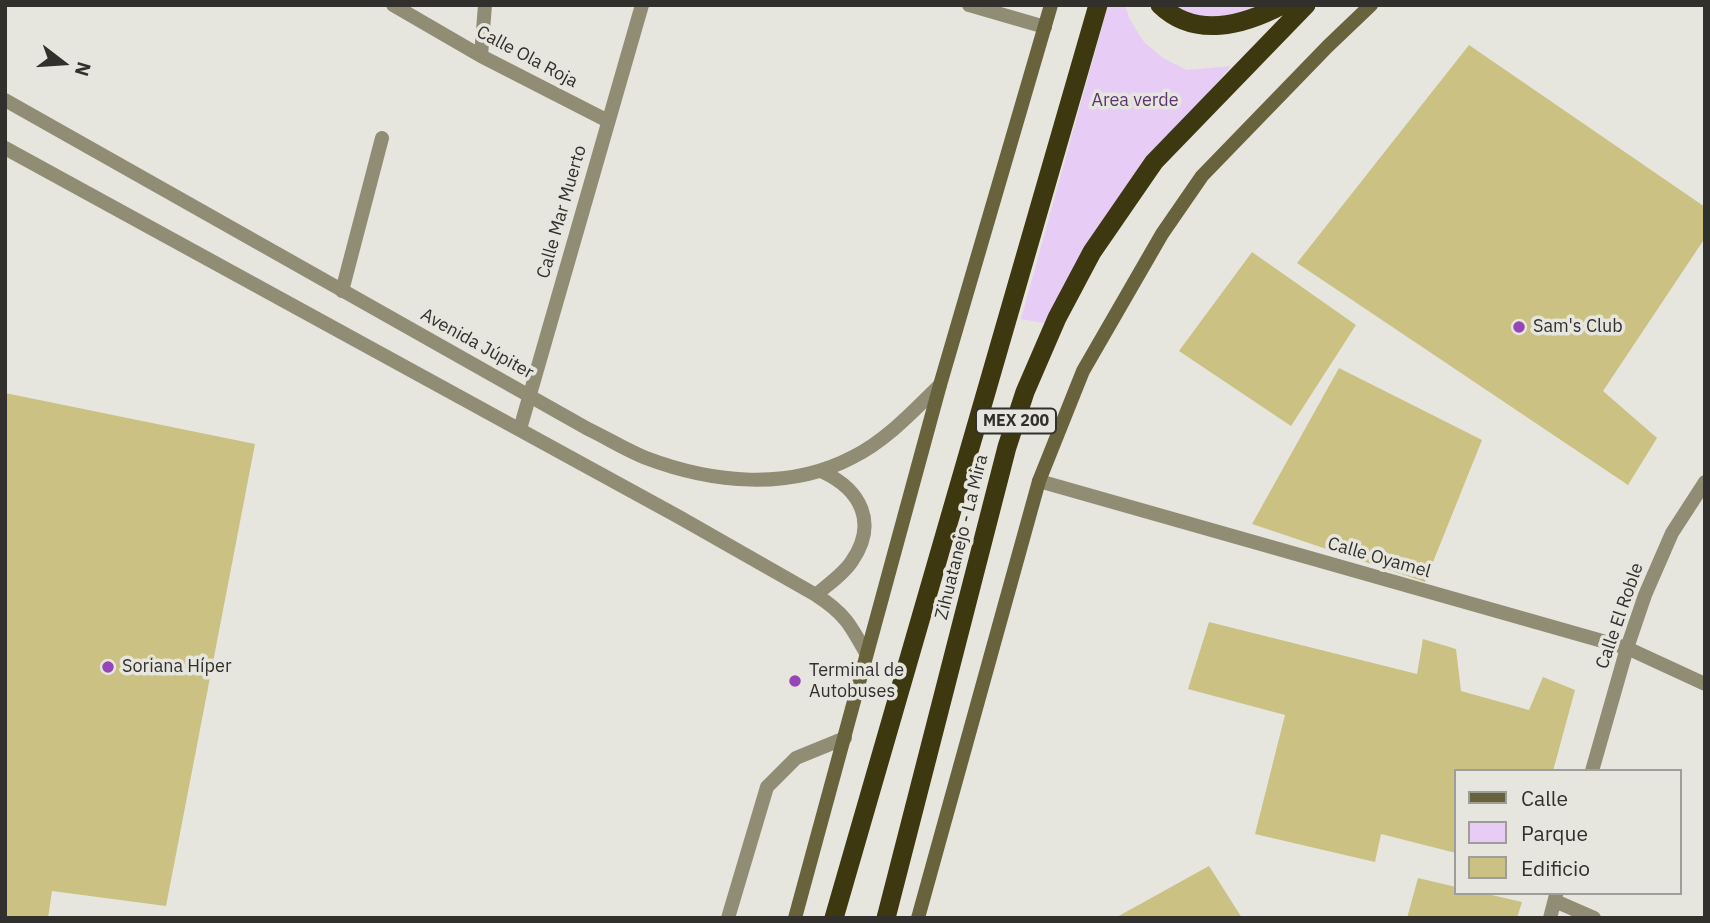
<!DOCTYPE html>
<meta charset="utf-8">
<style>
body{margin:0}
#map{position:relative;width:1710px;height:923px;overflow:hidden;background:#e7e6de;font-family:"IBM Plex Sans",sans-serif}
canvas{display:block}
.frame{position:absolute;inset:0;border:7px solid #31302d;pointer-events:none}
.legend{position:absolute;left:1454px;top:769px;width:228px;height:126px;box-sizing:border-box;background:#e7e6de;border:2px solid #9e9d97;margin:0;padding:9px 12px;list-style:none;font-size:21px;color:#31302d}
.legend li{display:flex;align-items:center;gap:14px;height:35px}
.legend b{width:35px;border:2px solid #9e9d97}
.north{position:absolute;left:28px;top:28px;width:70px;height:70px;-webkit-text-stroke:5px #e7e6de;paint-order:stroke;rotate:107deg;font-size:19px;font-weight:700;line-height:28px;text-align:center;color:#31302d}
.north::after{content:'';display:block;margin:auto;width:24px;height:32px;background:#31302d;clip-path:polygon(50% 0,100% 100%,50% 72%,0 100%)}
</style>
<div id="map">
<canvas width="1710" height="923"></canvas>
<div class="frame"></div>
<ul class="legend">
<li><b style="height:9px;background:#68633d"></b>Calle</li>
<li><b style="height:19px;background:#e7ccf6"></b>Parque</li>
<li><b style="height:19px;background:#cac183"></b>Edificio</li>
</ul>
<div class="north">N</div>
</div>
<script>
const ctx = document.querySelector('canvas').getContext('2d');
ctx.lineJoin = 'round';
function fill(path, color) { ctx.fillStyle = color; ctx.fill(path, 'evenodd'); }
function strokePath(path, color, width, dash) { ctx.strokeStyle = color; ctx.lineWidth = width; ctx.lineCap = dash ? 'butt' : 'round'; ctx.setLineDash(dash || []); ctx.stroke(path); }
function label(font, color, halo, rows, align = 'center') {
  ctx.font = font + ' "IBM Plex Sans",sans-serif'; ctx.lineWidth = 7; ctx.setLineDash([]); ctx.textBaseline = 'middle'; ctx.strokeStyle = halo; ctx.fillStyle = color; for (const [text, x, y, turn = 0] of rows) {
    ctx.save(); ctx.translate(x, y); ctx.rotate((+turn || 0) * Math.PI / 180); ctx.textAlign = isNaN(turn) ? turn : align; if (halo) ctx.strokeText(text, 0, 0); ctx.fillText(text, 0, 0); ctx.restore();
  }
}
fill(new Path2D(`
 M1108,5h17l5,15 14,22 19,16 24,12 44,-4 -113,138 -69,120 -28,-5z
 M1175,5h81l-11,9 -17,7 -43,-8z`), '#e7ccf6');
fill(new Path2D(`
 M1469,45l236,162v31l-102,153 54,47 -29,47 -331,-222z
 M1252,252l104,73 -65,101 -112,-75z
 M1339,368l143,72 -57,142 -173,-58z
 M5,393l250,51 -89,462 -114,-15 -4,27h-43z
 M1209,622l208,52 6,-35 33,10 5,42 68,19 14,-33 32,13 -22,81h-97v82l-75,-19 -6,28 -120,-28 30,-119 -97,-26z
 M1209,866l33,52h-127z
 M1418,878l38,9v6h27l39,9 -5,16h-110z`), '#cac183');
strokePath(new Path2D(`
 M728,918l39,-131 29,-29 49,-20`), '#908d74', 14);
strokePath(new Path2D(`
 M393,5l88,51 127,65
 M969,5l76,22
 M481,56l4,-51
 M342,291l40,-153
 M520,429l122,-424
 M1039,481l588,167 78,36
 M1592,771l35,-123 18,-53 27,-62 33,-51
 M1555,901l39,17
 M1550,918l6,-23`), '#908d74', 14);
strokePath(new Path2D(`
 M5,100l583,329c19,9 38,21 58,29 66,25 143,33 207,-1 34,-17 60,-46 87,-72
 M5,148l674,369 137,78c28,18 34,29 50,58
 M816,595c11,-10 28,-21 36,-34 26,-38 9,-71 -29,-89`), '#908d74', 14);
strokePath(new Path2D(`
 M795,918l145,-533 111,-380
 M918,918l121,-437 44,-110 79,-137 40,-58 126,-130 43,-41`), '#68633d', 14);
strokePath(new Path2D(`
 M1160,5c35,34 84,20 122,0
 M834,918l264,-913
 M886,918l121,-471 18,-55 32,-74 35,-66 62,-90 152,-157`), '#3e3810', 19);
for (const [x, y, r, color] of [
 [1519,327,7,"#9547b8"],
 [108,667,7,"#9547b8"],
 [795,681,7,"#9547b8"]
]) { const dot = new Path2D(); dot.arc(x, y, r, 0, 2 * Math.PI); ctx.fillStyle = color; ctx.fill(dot); strokePath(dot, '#e7e6de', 2.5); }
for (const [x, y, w] of [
 [1016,421,80]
]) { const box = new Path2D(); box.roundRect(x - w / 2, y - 12.5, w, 25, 5); ctx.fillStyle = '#e7e6de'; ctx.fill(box); strokePath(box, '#31302d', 2); }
label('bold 16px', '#31302d', null, [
 ["MEX 200",1016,421]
]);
label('18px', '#31302d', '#e7e6de', [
 ["Calle Ola Roja",527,57,28],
 ["Calle Mar Muerto",562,212,-74],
 ["Avenida Júpiter",477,344,29],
 ["Zihuatanejo - La Mira",962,537,-76],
 ["Calle Oyamel",1379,558,16],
 ["Calle El Roble",1620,616,-71]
]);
label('18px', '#5e3473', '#e7e6de', [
 ["Area verde",1135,101]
]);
label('18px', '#31302d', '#e7e6de', [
 ["Sam's Club",1533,327],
 ["Soriana Híper",122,667],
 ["Terminal de",809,671],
 ["Autobuses",809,692]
], 'left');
</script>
